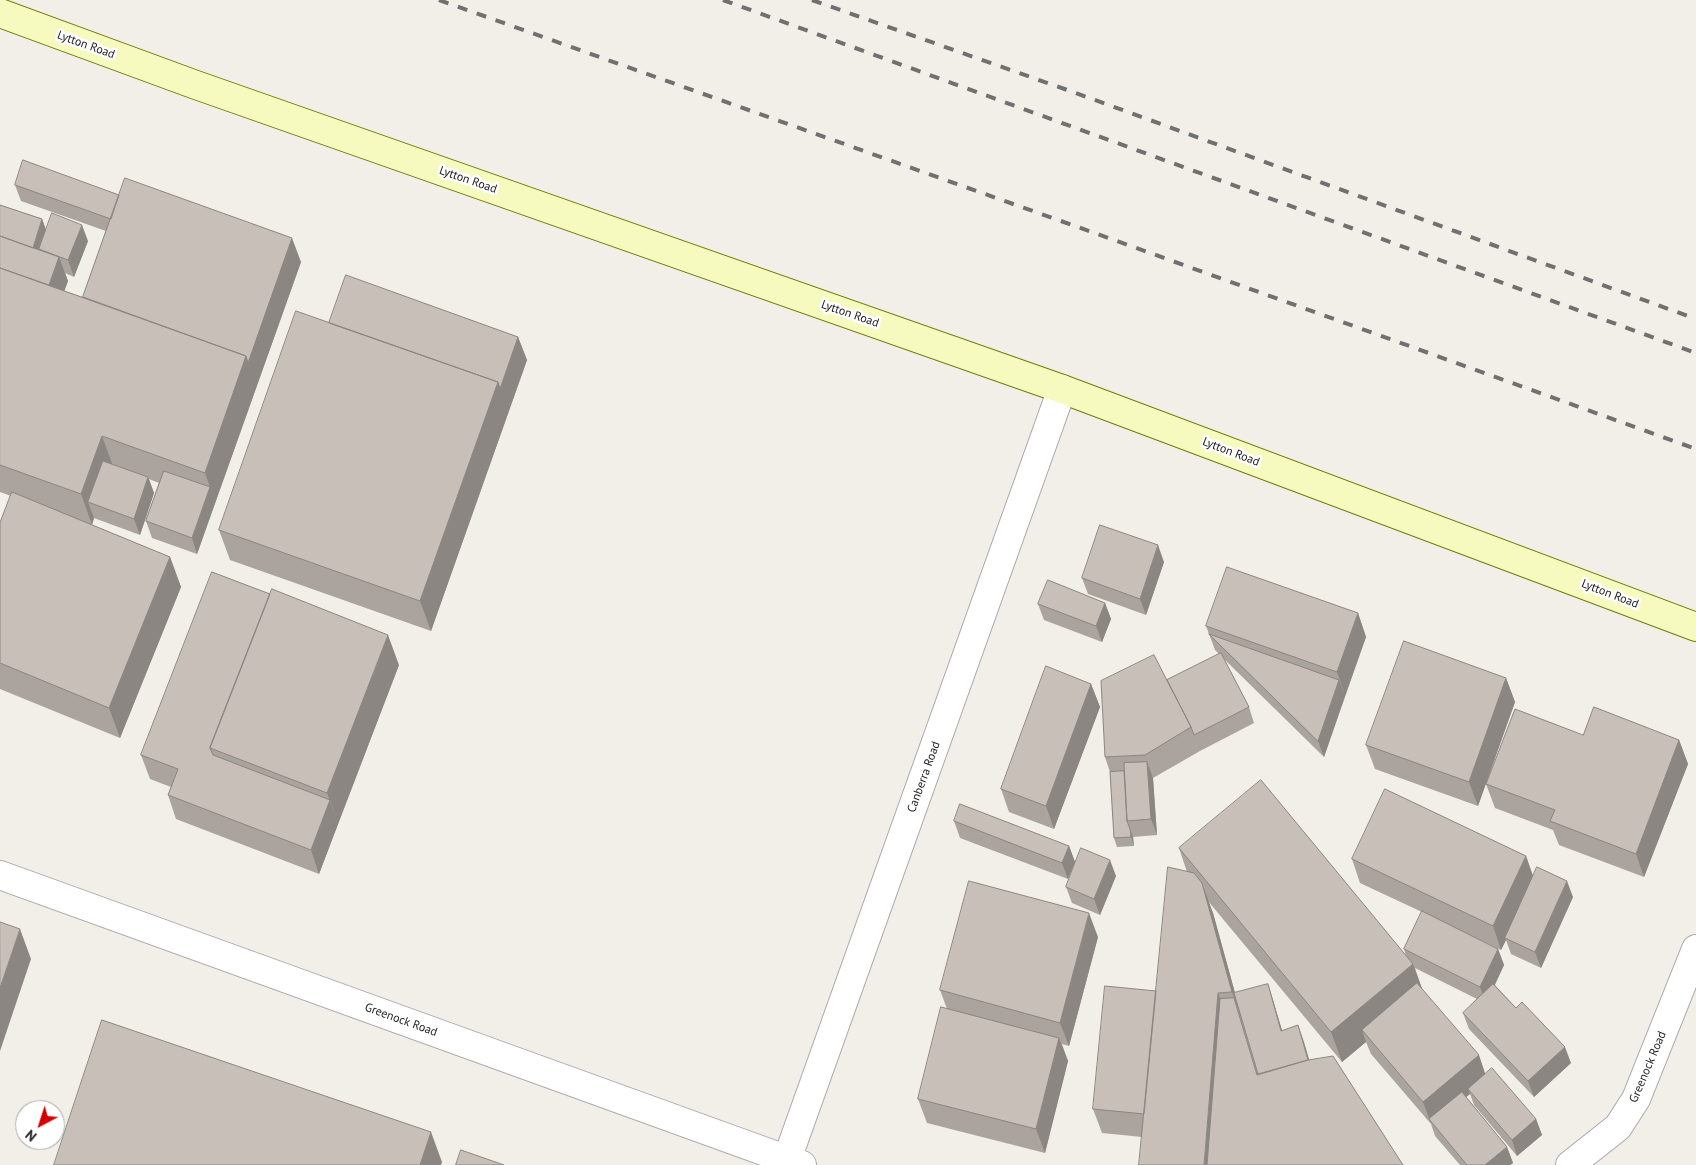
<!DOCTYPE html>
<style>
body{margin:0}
#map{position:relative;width:1696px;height:1165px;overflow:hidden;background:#f2efe9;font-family:"PT Sans",sans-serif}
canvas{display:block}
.north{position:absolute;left:15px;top:1100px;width:50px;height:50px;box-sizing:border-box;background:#fff;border:1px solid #a7a7a7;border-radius:50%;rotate:220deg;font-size:14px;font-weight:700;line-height:20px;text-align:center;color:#222}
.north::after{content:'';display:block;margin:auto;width:18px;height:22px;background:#d40000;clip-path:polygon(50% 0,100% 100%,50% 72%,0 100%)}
</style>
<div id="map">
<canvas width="1696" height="1165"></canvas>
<div class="north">N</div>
</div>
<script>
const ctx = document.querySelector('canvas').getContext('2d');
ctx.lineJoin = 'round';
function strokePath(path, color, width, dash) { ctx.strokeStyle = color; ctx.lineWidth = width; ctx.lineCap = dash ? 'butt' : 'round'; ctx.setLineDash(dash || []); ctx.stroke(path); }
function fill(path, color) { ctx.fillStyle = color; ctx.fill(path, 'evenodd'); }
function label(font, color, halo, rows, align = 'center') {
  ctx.font = font + ' "PT Sans",sans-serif'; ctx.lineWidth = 5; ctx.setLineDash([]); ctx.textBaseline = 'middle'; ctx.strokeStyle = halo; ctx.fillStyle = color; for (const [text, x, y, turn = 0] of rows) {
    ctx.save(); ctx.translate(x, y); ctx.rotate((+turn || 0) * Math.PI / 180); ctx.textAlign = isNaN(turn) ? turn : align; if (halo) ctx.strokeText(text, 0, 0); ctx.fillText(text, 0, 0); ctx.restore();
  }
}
const minor = new Path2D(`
 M0,875l802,290
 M785,1165l277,-776
 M1570,1165l48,-38 18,-28 60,-150`);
const secondary = new Path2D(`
 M0,13l196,72 866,304 634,238`);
strokePath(minor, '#a9a9a9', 30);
strokePath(secondary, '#707d05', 30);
strokePath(minor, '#fff', 28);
strokePath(secondary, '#f7fabf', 28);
strokePath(new Path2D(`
 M439,0l636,226 621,223
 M723,0l973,353
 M812,0l261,92 623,227`), '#707070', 4, [10, 10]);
fill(new Path2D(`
 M15,185l286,77 -104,292 -45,-16 -6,-17 13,-38 -10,-4 5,14 -14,42 -46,-17 -2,7 78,32 11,30 -61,151 -120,-49v-166l11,-27 -11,-4v-287l42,14 4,11 42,11 -14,36 -9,-4 3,8 -4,10 19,6 23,-66 -85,-30z
 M329,323l189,14 9,23 -96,271 -201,-71 -11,-30z
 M1164,562l-18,53 -58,-21 -6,-16z
 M1105,603l6,16 -9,23 -58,-22 -6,-16z
 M1358,613l8,24 -42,120 -100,-98 25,48 5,16 -54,28 -47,27 4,57 -24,2 1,9 -17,1 -3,-9 -4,-66 -5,-15 62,-77 52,-26 -4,-4 -9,-24z
 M399,665l-80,209 -143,-55 -8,-24 3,-8 -21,-8 -9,-24z
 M1506,678l9,24 -37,104 -103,-37 -9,-24z
 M1091,684l9,23 -46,122 -45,-17 -8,-23z
 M1583,735l96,5 9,24 -44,113 -85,-32 -6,-15 -58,-22 -9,-24z
 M954,821l115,25 6,16 -7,17 -108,-41z
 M1179,848l227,108 -2,-7 18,-37 -62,-29 -8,-24 174,-3 7,20 40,21 -32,71 -30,-14 -5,-14 -5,10 -38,-18 35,17 6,16 -9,20 21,23 55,55 -37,34 -65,-68 -6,-16 14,-14 -62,-31 7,21 63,85 51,45 6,16 -25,21 -43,-51 -4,-11 -4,3 41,50 6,16 -3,2h-50l-25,-29 -4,-12 -60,-70 -5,-12 -24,20 -134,-161 5,12 22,80 33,-9 5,16 9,31 16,-6 11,35 -167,77 -40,-4 -9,-24 63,-118 31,-119z
 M1116,876l-16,39 -28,-12 -6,-16z
 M1098,937l-29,109 -7,-2 6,17 -23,92 -118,-30 -9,-24 29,-90 -7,-19z`), '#aba49e');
fill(new Path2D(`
 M42,219l6,16 -7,21 -8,-8z
 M82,225l6,16 -14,36 -6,-17z
 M292,238l9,24 -104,292 -5,-16 18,-51 -5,-14 41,-117z
 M59,257l9,24 -12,33 -9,-23z
 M518,337l9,23 -96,271 -11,-30 78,-219z
 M102,436l11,30 -25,36 6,16 -2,7 -11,-31z
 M148,477l6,16 -14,42 -6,-16z
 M1158,545l6,17 -18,53 -6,-16z
 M170,557l11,30 -61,151 -11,-30z
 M1105,603l6,16 -9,23 -6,-16z
 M1358,613l8,24 -21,59 -8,-24z
 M388,635l11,30 -61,159 -11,-31z
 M1506,678l9,24 -37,104 -9,-24z
 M1339,680l6,16 -21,61 -6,-16z
 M1091,684l9,23 -46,122 -8,-23z
 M1679,740l9,24 -44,113 -8,-23z
 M1147,762l6,16 4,57 -6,-16z
 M330,800l8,24 -19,50 -8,-24z
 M1130,829l3,8 1,9 -3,-9z
 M1069,846l6,16 -7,17 -6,-16z
 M1526,856l8,23 -29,59 1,2 -5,10 -8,-24z
 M1110,860l6,16 -16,39 -6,-16z
 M1567,881l6,16 -32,71 -6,-16z
 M1202,883l11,30 30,109 -11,-30z
 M1089,913l9,24 -29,109 -9,-23z
 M20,929l11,30 -31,92v-63z
 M1498,949l6,16 -18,38 -6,-16z
 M1413,964l11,30 -62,36 4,12 -24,20 -11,-30z
 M1268,984l5,16 14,47 -6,-16z
 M1218,993l11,30 -12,142h-13z
 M1298,1025l6,17 12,41 -6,-16z
 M1059,1038l9,23 -23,92 -9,-24z
 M1565,1047l6,16 -37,34 -6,-16z
 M1479,1055l8,24 -19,10 2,5 -37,30 -3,-3 -7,-19z
 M1536,1119l6,16 -25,21 -5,-16z
 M431,1132l11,30 -1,3h-21z
 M1507,1147l6,16 -3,2h-25z`), '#8b8681');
const building = new Path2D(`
 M23,160l96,35 -8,24 -96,-34z
 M125,178l167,60 -44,125 -2,-7 -163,-59z
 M0,205l42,14 -9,29 -33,-12z
 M52,213l30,12 -14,35 -29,-11z
 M0,236l59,21 -10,28 -49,-17z
 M0,268l246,88 -41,117 -103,-37 -21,58 -81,-29z
 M346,275l172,62 -18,52 -2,-7 -169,-59z
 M296,311l202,71 -78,219 -201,-71z
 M103,461l45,16 -14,42 -46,-17z
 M164,471l46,16 -18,51 -46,-17z
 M12,492l158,65 -61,151 -109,-45v-140z
 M1100,525l58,20 -18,54 -58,-21z
 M1227,567l131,46 -21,59 -131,-46z
 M212,572l58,22 -60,154 3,7 117,45 -19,50 -143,-55 10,-26 -37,-14z
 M1048,580l57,23 -9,23 -58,-22z
 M272,589l116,46 -61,158 -117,-45z
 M1209,634l130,46 -21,61z
 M1404,641l102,37 -37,104 -103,-37z
 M1221,653l28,54 -55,28 -3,-8 -24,-47z
 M1154,655l37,72 -46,28 -40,2 -4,-76z
 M1046,666l45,18 -45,122 -45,-17z
 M1594,707l85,33 -43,114 -86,-33 5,-11 -69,-26 29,-75 68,26z
 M1147,762l4,57 -24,2 -3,-58z
 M1124,771l3,50 3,8 1,8 -17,1 -4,-66z
 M1261,780l152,184 -82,68 -152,-184z
 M1385,789l141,67 -33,70 -141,-67z
 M960,804l109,42 -7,17 -108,-42z
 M1081,848l29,12 -16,39 -28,-12z
 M1168,867l26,6 8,10 30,109 -14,1 -14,172h-65z
 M1537,867l30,14 -32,71 -30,-14z
 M969,881l120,32 -29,110 -120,-33z
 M1422,911l76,38 -18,38 -76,-38z
 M0,922l20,7 -20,59z
 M1417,983l62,72 -56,47 -61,-72z
 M1268,984l13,47 17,-6 10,35 -50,14 -24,-81z
 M1493,984l23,24 6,-6 43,45 -37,34 -65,-68z
 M1105,986l51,5 -12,123 -51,-5z
 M1234,998l23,77 51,-15 25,-4 70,109h-196l13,-166z
 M941,1007l118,31 -23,91 -118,-30z
 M102,1020l329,112 -11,33h-366z
 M1492,1068l44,51 -24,21 -44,-51z
 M1462,1092l45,55 -22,18h-18l-38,-46z
 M461,1150l43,15h-48z`);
fill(building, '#c7bfb8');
strokePath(building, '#8b8681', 1);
label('12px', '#222', '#fff', [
 ["Lytton Road",86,45,20],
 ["Lytton Road",468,180,19],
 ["Lytton Road",850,314,19],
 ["Lytton Road",1231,452,21],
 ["Lytton Road",1610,594,21],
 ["Canberra Road",924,777,-70],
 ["Greenock Road",401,1020,20],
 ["Greenock Road",1648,1067,-67]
]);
</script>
